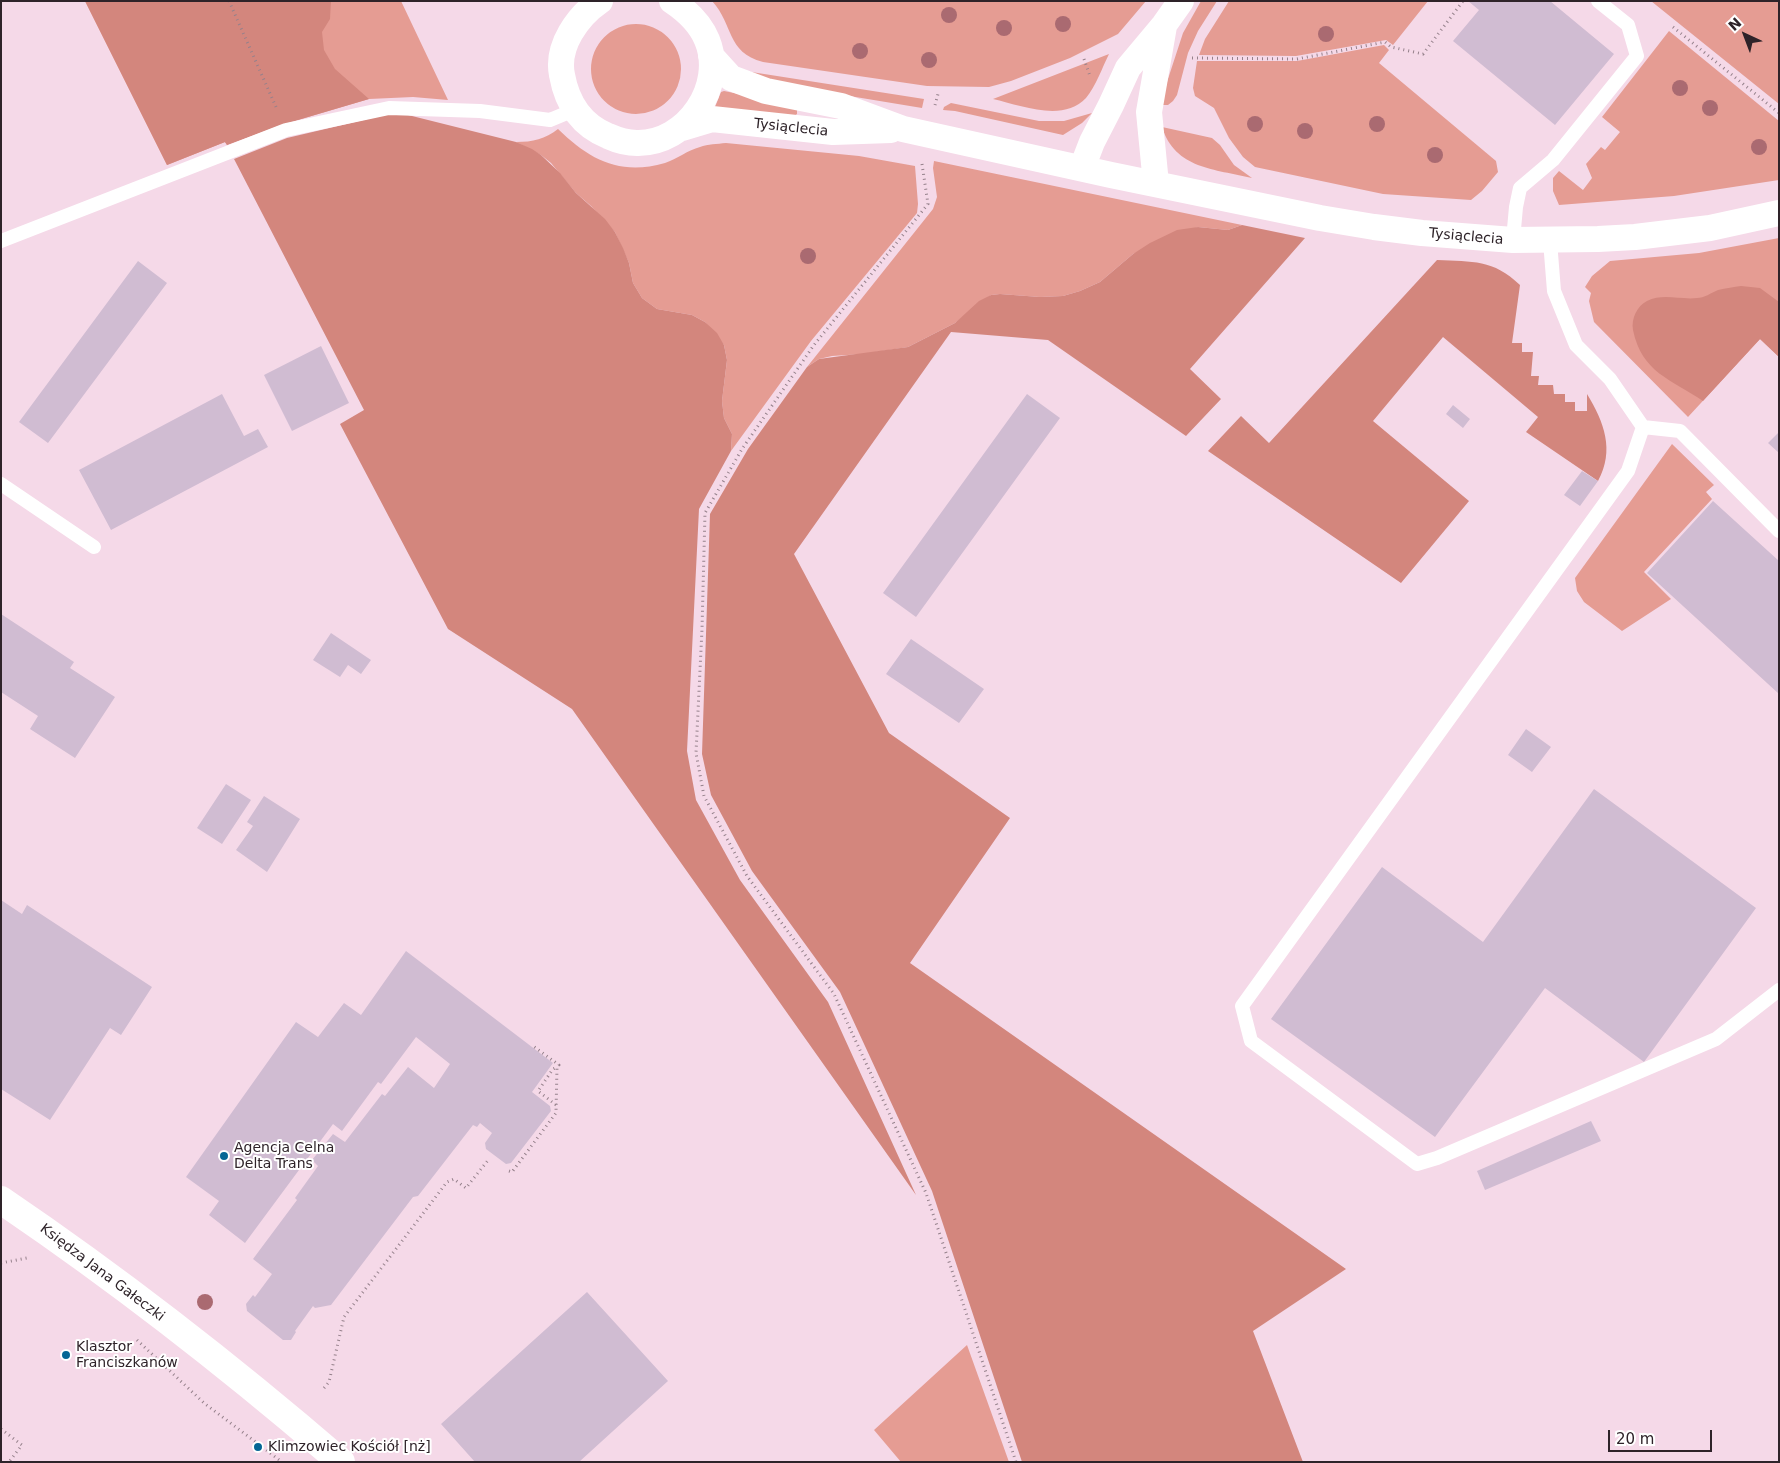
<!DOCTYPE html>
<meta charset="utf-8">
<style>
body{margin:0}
#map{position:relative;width:1780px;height:1463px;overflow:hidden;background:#f5d9e8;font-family:"DejaVu Sans",sans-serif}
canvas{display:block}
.frame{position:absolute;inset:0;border:2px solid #2e2329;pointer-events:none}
.north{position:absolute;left:1720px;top:10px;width:50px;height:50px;-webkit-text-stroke:4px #fff;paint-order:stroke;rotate:317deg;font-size:14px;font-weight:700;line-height:20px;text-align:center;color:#2e2329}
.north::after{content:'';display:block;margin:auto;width:18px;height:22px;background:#2e2329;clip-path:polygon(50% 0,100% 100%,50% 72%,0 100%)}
.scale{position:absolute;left:1608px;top:1430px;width:104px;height:22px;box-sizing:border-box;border:2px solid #2e2329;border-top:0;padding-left:6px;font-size:15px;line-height:18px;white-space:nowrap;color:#2e2329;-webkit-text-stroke:4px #fff;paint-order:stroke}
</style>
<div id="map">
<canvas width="1780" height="1463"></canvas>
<div class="frame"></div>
<div class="north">N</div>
<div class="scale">20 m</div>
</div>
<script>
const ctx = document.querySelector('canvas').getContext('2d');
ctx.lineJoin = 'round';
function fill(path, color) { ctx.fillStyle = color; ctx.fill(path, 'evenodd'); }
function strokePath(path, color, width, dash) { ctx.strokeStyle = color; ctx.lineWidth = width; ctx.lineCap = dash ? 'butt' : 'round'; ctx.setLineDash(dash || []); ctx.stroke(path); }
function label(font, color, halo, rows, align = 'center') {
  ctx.font = font + ' "DejaVu Sans",sans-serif'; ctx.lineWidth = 4; ctx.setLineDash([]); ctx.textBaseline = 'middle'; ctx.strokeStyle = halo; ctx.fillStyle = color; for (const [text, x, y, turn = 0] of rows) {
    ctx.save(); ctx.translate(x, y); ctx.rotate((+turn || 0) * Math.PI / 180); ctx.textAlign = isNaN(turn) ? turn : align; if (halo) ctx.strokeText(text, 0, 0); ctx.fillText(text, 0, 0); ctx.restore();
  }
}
fill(new Path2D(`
 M85,1h316l47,99 -35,-3 -44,2 -88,26 -54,20 -2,-3 -58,23z
 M712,1h434l-28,33 -48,24 -59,23 -22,6 -62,-1 -164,-24c-37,-10 -29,-37 -51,-61z
 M1201,1h16l-19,30 -10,22 -11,42 -4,6 -5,4h-6l5,-23 16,-49z
 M1229,1h199l-35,44 -7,-5 -90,16 -97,-1 6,-16z
 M1651,1h128v103z
 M591 69a45 45 0 1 1 90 0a45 45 0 1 1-90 0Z
 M1669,31l110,90v59l-105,16 -115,9 -6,-14v-13l6,-7 24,19 9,-12 -6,-14 15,-17 4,3 15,-18 -18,-15z
 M1384,45l5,5 -10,13 117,98 2,11 -16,19 -11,9 -88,-6 -128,-27 -12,-10 -14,-19 -15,-30 -19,-12 -2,-8 4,-27h100z
 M1109,54c-7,14 -13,32 -23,44 -23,25 -66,7 -93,1z
 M745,71l179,28 -2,9 -139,-23z
 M724,91l71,14 2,4v5l-4,3 -78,-10 6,-15z
 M951,103l88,18h25l28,-8 -10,10 -19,12 -108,-24 -12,-1 1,-3z
 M1162,127l50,11 8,7 14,20 18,13c-37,-9 -77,-9 -90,-51z
 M558,129c32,31 62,47 107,34 12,-4 23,-13 35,-16 8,-3 17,-3 26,-4l133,13 56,10 3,38 -1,9 -106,128 -80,110 1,-17 -8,-16 -2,-17 5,-41 -3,-15 -19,-23 -13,-7 -35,-6 -15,-11 -9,-15 -4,-20 -14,-31 -24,-26 -15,-13 -25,-30 -10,-8 -25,-13c17,0 29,-3 42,-13z
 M934,161l308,64 -14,5 -30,-3 -65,27 -33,28 -20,9 -17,5 -23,1 -40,-3 -9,1 -36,28 -47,24 -45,7 -31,2 -13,3 -12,8 126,-158 4,-12 -4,-29z
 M1779,238v119l-19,-18 -72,78 -94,-95 -5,-21 2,-8 -6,-6 7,-11 18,-15 89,-8z
 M1672,444l42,41 -8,7 6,7 -68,73 27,27 -49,32 -38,-29 -7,-11 -2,-13z
 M967,1345l42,117h-108l-27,-32z`), '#e59c93');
fill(new Path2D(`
 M85,1h246l-1,18 -8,13 2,18 11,19 34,30 -88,26 -54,20 -2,-3 -58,23z
 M389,114l19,1 108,27 16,7 9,6 19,18 16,20 29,26 10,13 8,16 6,15 4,20 9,15 15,11 35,6 13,7 12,11 7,12 3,15 -5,41 2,17 8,16 -1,17 -32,58 -12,242 9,49 44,80 88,122 88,193 -344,-486 -124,-80 -108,-205 24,-14 -130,-251 53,-21z
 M1242,225l63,13 -115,131 31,30 -35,37 -138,-96 -97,-8 -157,222 95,179 121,85 -100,145 436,306 -93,62 50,131h-281l-90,-271 -92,-199 -88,-121 -41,-76 -9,-41 8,-240 38,-65 59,-82 12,-8 89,-12 47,-24 24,-22 12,-6 9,-1 40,3 23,-1 17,-5 20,-9 33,-28 17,-11 27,-13 21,-3 30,3z
 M1437,260c36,2 56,-1 83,25l-8,58h10v9h11l-2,24h8l-1,9h15l1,9h11v8h10v9h12v-17c17,28 28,56 11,87l-72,-49 12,-15 -95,-80 -70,84 96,80 -68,82 -193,-132 33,-35 28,27z
 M1741,286l19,2 19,14v55l-19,-18 -57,62c-32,-22 -61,-28 -70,-71 -2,-11 4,-24 14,-29 16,-8 33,-1 50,-3 7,0 14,-5 21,-8 8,-2 16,-3 23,-4z`), '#d3867d');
fill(new Path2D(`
 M1468,1h82l64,53 -59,71 -102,-84 26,-31z
 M138,261l29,22 -119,160 -29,-21z
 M321,346l28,57 -57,28 -28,-56z
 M222,394l22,42 14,-7 10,18 -157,83 -32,-60z
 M1027,394l33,24 -144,199 -33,-24z
 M1453,405l17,14 -7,9 -17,-14z
 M1779,432v21l-11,-10z
 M1582,471l16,10 -18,25 -16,-11z
 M1713,501l66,60v133l-132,-121z
 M1,614l73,48 -4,6 45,29 -40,61 -45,-29 8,-13 -37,-24z
 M331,633l40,27 -10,14 -13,-9 -8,12 -27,-17z
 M911,639l73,50 -25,34 -73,-49z
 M1526,729l25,18 -19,25 -24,-17z
 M226,784l25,16 -29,44 -25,-16z
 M1594,789l162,119 -112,154 -99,-74 -110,149 -164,-118 111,-152 101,75z
 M264,796l36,23 -33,53 -31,-22 17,-24 -6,-4z
 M1,900l21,14 5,-9 125,82 -31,48 -11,-7 -60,92 -49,-31z
 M406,951l147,112 -21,29 18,14 1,5 -40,52 -5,1 -20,-15 -1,-6 7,-10 -12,-10 -3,4 -4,-2 -55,71 -5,1 -82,108 -16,3 -2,-2 -18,25 1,1 -5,8h-8l-36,-29 -1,-7 7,-9 2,2 17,-23 -19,-15 44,-59 -2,-2 23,-32 -6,-6 21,-26 12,8 37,-48 3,2 23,-29 26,21 16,-24 -34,-27 -35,47 -3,-2 -36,49 -9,-7 -88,119 -36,-28 10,-14 -33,-24 110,-155 22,15 26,-34 17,12z
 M1591,1121l10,20 -116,49 -8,-19z
 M587,1292l81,89 -89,81h-104l-34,-38z`), '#d0bcd2');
strokePath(new Path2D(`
 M229,1l47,106
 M1673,27l106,86
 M1192,58l105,1 88,-17 6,5 32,7 40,-53
 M1084,59l6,17
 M935,105l3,-11
 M922,164l6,40 -114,141 -72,104 -37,64 -3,116 -6,124 8,43 43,80 87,118 92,199 90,269
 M556,1105l-18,-14 15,-22 4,-2
 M509,1171l3,1 44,-59 1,-46 2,-2 -26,-19
 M1,1263l26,-5
 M137,1340l67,63 78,59
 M324,1388l5,-6 15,-65 103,-135 7,-3 12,9 23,-29
 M1,1429l21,16 -13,17`), '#95818b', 3, [1, 4]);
strokePath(new Path2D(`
 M1513,240l3,-33 4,-19 33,-28 84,-104 -9,-31 -30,-24
 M1,241l285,-111 103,-22 91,3 70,9 24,-10
 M1550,241l4,50 22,54 34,34 33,48 -15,44 -386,535 9,35 166,123 20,-6 279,-119 63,-49
 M1643,427l37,4 99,100
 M1,484l93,63`), '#fff', 14);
strokePath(new Path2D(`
 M600,1c-22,15 -44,45 -38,74 5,28 19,50 46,61 9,4 19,7 29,7 50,1 89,-57 70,-103 -7,-17 -20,-29 -35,-39
 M711,56l20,22 35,13 75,15 62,23 208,46 209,43 54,9 48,6 91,7 85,-1 37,-2 75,-9 69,-15
 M682,128l30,-9 121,13 58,-2
 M1082,168l10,-26 19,-37 17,-37 36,-43 17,-24
 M1156,184l-7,-72 15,-86`), '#fff', 26);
strokePath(new Path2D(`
 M1,1200c118,80 232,169 340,262`), '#fff', 28);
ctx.fillStyle = '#aa6a71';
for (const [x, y] of [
 [949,15],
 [1063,24],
 [1004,28],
 [1326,34],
 [860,51],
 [929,60],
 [1680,88],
 [1710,108],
 [1255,124],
 [1377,124],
 [1305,131],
 [1759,147],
 [1435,155],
 [808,256],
 [205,1302]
]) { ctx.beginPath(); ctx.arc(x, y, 8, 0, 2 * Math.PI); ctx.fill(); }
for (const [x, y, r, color] of [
 [224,1156,5,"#056695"],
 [66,1355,5,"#056695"],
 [258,1447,5,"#056695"]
]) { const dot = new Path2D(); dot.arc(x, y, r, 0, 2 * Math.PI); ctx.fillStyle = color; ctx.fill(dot); strokePath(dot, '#fff', 2); }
label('14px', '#2e2329', '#fff', [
 ["Tysiąclecia",791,128,6],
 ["Tysiąclecia",1466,237,5],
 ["Księdza Jana Gałeczki",102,1273,37]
]);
label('14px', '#2e2329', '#fff', [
 ["Agencja Celna",234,1148],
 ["Delta Trans",234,1164],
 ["Klasztor",76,1347],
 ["Franciszkanów",76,1363],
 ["Klimzowiec Kościół [nż]",268,1447]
], 'left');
</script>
